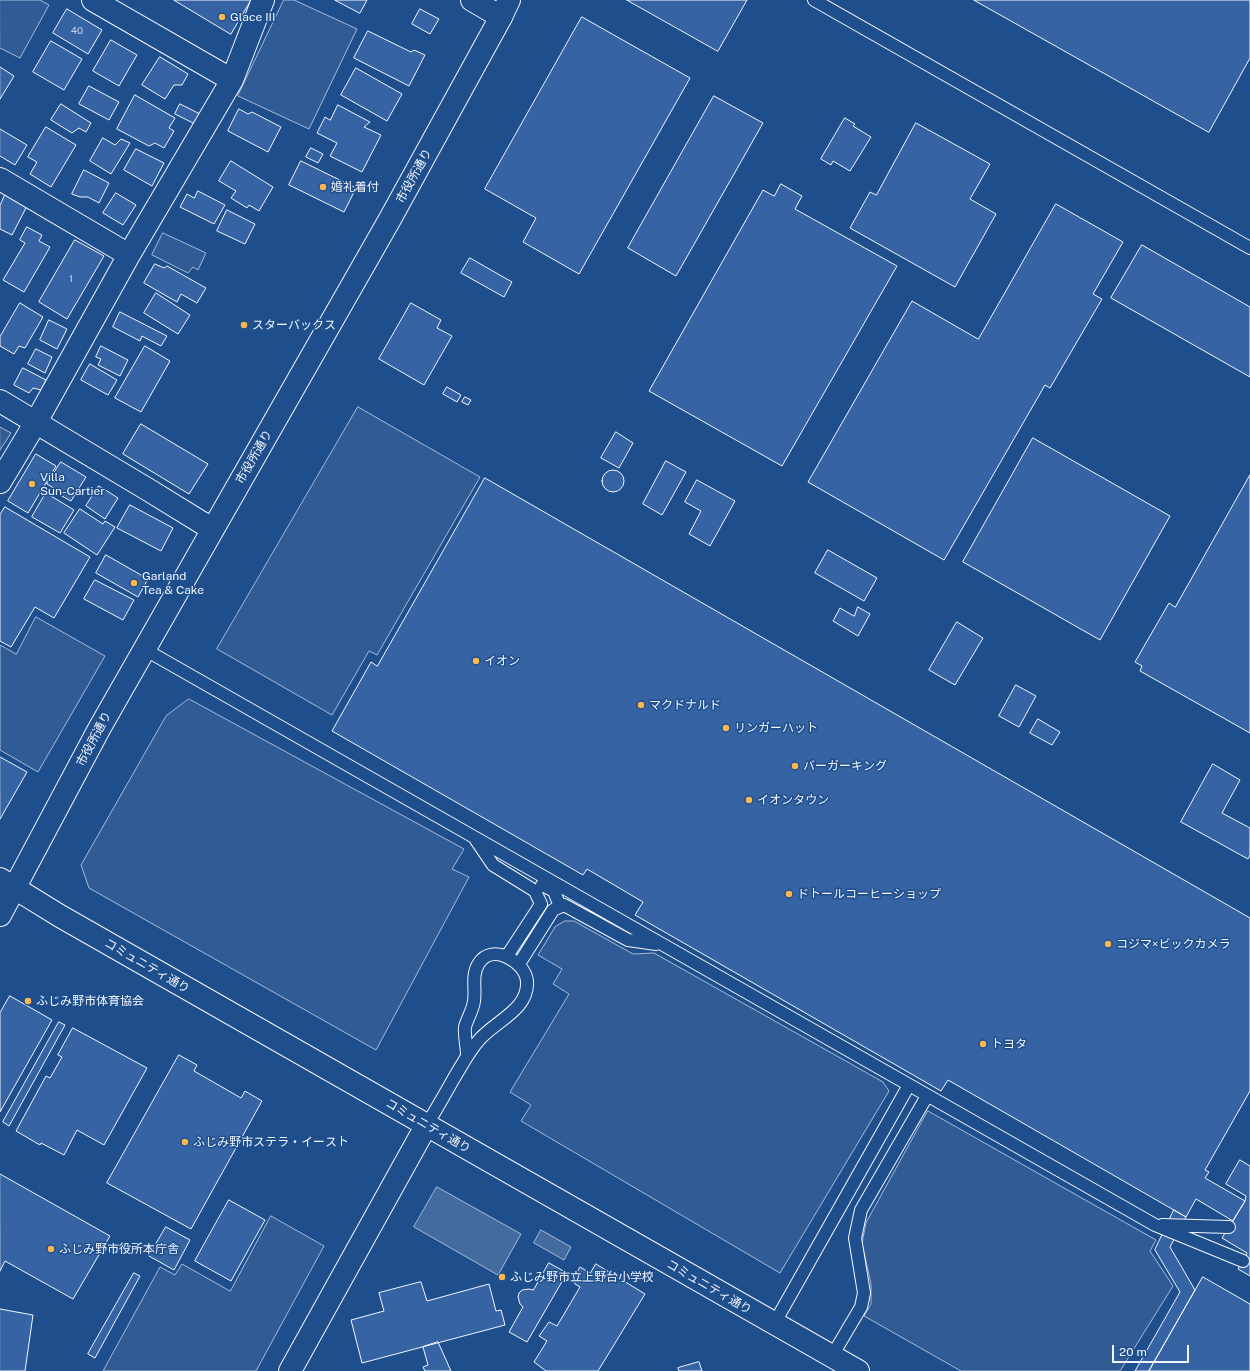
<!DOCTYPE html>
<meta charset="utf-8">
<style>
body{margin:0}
#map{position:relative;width:1250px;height:1371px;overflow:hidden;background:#1f4e8c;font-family:"Public Sans",sans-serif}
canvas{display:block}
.scale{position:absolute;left:1112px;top:1345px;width:77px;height:18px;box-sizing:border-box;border:2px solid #f2f6ff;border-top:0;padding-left:5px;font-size:12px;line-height:14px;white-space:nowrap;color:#f2f6ff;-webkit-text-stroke:3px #1f4e8c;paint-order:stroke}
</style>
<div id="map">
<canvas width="1250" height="1371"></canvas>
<div class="scale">20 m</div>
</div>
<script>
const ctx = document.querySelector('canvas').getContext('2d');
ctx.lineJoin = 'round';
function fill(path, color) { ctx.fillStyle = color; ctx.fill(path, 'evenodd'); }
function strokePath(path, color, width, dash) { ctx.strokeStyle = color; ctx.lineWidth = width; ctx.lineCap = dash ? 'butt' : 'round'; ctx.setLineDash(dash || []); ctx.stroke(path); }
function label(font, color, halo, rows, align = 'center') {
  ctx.font = font + ' "Public Sans","Noto Sans JP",sans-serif'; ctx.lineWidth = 3; ctx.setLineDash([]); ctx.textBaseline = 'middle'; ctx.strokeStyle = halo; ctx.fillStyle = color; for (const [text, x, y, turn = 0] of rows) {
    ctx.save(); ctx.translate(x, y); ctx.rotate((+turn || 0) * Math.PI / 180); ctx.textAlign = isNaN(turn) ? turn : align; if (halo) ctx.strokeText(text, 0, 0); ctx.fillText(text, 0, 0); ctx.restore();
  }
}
const built = new Path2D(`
 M0,0h40l9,5 -29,53 -20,-10z
 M284,0h10l63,29 -48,100 -71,-33z
 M163,233l43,20 -8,17 -5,-3 -5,6 -36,-18z
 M358,407l122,70 -103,178 -8,-4 -37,64 -115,-66z
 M0,427l11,6 -11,17z
 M36,617l69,39 -67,116 -38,-22v-105l16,9z
 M189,699l275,150 -12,20 17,8 -93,173 -287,-162 -8,-23 85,-149z
 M565,921h9l59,33 21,-1 229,129 6,9 -109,182 -259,-152 10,-16 -21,-13 59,-98 -16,-10 9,-15 -24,-14 17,-28z
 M928,1111l228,129 -6,11 23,35 -53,85h-159l-97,-55 7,-12v-20l-9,-41 4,-20z
 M271,1216l53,30 -68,125h-153l57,-104 15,8 7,-11 48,27z`);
fill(built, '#305b95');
strokePath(built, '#a8bbd7', 1);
const water = new Path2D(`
 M437,1187l84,47 -23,41 -84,-48z
 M541,1230l30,17 -7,13 -30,-17z`);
fill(water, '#446ba0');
strokePath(water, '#a8bbd7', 1);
const building = new Path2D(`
 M174,0h77l-20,34z
 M335,0h32l-7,13z
 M627,0h120l-29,51z
 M974,0h276v58l-41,74z
 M67,9l35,21 -14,24 -35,-21z
 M420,9l19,10 -9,15 -18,-10z
 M582,17l108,61 -111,196 -56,-32 13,-24 -51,-29z
 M368,31l43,21 3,-2 11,5 -16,31 -55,-28z
 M111,40l26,15 -18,31 -26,-15z
 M51,41l31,18 -18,31 -31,-18z
 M160,57l28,17 -6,11h-8l-9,14 -23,-14z
 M0,67l14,9 -14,23z
 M356,68l46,26 -15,27 -46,-26z
 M89,86l30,16 -10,18 -30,-16z
 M135,95l40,23 -6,10 5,3 -10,17 -9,-5 -6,3 -32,-17z
 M714,96l49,27 -87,153 -48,-28z
 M61,104l30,19 -5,9 -7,-4 -7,5 -21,-13z
 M180,104l20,10 -5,10 -20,-10z
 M338,105l32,17 -6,5 17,8 -19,37 -32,-16 7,-13 -20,-10 8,-16 5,3z
 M239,109l9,5 4,-2 29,15 -13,25 -40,-21z
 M845,118l10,6 -2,2 18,11 -21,34 -17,-10 -2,4 -10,-6z
 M916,123l74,41 -20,35 26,15 -41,73 -105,-59 20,-36 6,3z
 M46,127l30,18 -25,42 -21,-13 7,-12 -9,-5z
 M0,129l27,16 -12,20 -15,-9z
 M103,138l12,7 6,-6 9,4 -19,31 -21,-13z
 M311,148l12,6 -5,9 -12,-6z
 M136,149l28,14 -12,23 -28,-16z
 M231,161l42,26 -14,24 -10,-6 -2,3 -16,-10 5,-7 -17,-10z
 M301,161l55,27 -12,24 -55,-27z
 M84,170l25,13 -10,20 -11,-6h-8l-8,-3z
 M781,184l21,12 -7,13 102,57 -115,200 -133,-75 114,-201 11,6z
 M198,191l27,14 -11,19 -34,-17 7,-13 7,4z
 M116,193l20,12 -13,20 -20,-12z
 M5,195l22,11 -15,29 -12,-6v-23z
 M1056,204l67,38 -30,52 9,5 -52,89 -5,-3 -101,175 -136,-78 104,-181 66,38z
 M227,210l28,14 -10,20 -28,-13z
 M27,227l15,8 -3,6 11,6 -26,45 -21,-12 22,-37 -5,-3z
 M75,240l29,16 -37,63 -28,-17z
 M1142,245l108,62v70l-139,-79z
 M470,258l42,24 -8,15 -43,-24z
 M155,264l9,4 3,-2 39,22 -9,15 -16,-9 -4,8 -33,-19z
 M156,293l34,22 -12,19 -34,-21z
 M20,303l23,14 -18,31 -6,-2 -5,8 -14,-8v-9z
 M411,303l30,17 -4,8 15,8 -28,49 -45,-26z
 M120,312l47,24 -6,10 -19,-10 -2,5 -27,-14z
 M49,320l18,9 -10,20 -17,-9z
 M101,346l27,14 -8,16 -22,-11 3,-6 -5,-2z
 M145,346l25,15 -29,51 -26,-14z
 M36,349l16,8 -7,16 -17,-9z
 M90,364l27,16 -9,15 -27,-15z
 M23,368l23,12 -5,10 -8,-2 -4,5 -15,-8z
 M447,387l14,8 -4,7 -14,-8z
 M465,397l6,3 -3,5 -6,-3z
 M141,424l67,40 -19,30 -66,-40z
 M616,432l17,11 -14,25 -18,-10z
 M1033,438l137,78 -70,124 -137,-78z
 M36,454l20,12 -28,47 -20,-12z
 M666,461l20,11 -24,43 -19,-11z
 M61,462l25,15 -15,24 -13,-7 2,-2 -13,-8z
 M602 481a11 11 0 1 1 22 0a11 11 0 1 1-22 0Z
 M1250,475v258l-110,-62 2,-5 -7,-4 34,-59 6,4z
 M485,478l765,440v173l-45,79 4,2 -4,6 40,23 -12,20 -37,-22 -10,18 -238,-137 -7,11 -306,-176 8,-13 -56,-33 -4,6 -251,-144 39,-69 6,4z
 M697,480l38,21 -25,45 -21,-12 12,-23 -16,-9z
 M99,486l19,12 -13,21 -19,-13z
 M46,493l28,17 -14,23 -28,-16z
 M130,505l43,23 -12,23 -44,-23z
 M5,507l85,50 -36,61 -19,-11 -24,40 -11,-6v-126z
 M80,509l23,15 2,-3 10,6 -18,28 -33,-22z
 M828,550l49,28 -13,23 -49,-28z
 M106,555l42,24 -10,18 -42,-24z
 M95,580l39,20 -11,20 -39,-21z
 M858,607l12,7 -12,22 -25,-15 7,-13 14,8z
 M957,622l26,16 -28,47 -26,-15z
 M1016,685l20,11 -17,31 -20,-11z
 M1038,719l22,13 -8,13 -22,-12z
 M0,757l27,15 -27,47z
 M1213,764l27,16 -18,33 28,15v27l-2,4 -67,-37z
 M10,996l42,24 -52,92v-99z
 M59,1022l6,3 -56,101 -6,-4z
 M73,1028l74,40 -43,77 -27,-15 -13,25 -23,-12 -1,2 -24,-14 30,-55 4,2 12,-21 -4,-2z
 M179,1055l18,10 -3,6 47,27 4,-7 17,10 -71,128 -84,-46z
 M1240,1160l10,6v110l-12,-7 9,-16 -25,-15 23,-37 1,-5 -20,-12z
 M0,1174l110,62 -37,63 -68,-38 -5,10z
 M229,1200l36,20 -34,61 -36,-20z
 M1174,1210l12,7 -16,30 25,43 -46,81h-14l45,-79 -25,-42z
 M166,1227l24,13 -16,30 -25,-14z
 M549,1263l18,10 -40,69 -18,-10 14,-25 -3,-3 -2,-7 1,-4 3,-3 7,-1 4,1z
 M596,1264l49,30 -47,77h-52l-12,-9 13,-21 -8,-5 10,-14 8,4 23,-39 -5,-3 -2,-5 7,-12 10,6z
 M134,1273l6,3 -45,82 -7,-4z
 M1203,1277l47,27v67h-101z
 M421,1282l6,19 62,-17 7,27 5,-1 4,15 -143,38 -11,-43 33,-9 -5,-18z
 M0,1309l33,6 -8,56h-25z
 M438,1342l13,29h-26l-2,-4 5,-2 -5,-18z
 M699,1362l3,9h-23l-1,-3z`);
fill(building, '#3563a3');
strokePath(building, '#f2f6ff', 1);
const service = new Path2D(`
 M814,0l436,248
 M144,649l1011,576 88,36
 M476,840l17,25 42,26 6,13 -34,52
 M542,885l12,6 6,16
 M519,964l34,-54 11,-5 64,35 28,4
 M426,1126c10,-16 19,-32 28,-48 8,-13 15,-27 25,-38 16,-19 50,-30 48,-59 -2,-20 -35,-38 -48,-18 -8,12 -3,25 -5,38 -1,9 -7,18 -9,26 -1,9 2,19 2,28
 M1162,1225l67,2
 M774,1324l135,-239
 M832,1356l29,-49 3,-14 -9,-55 6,-28 66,-114`);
const minor = new Path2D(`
 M93,0l139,80
 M472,0l29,17
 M0,179l129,76
 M0,482l36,-60 93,-167 103,-175 31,-80
 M290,1371l136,-245`);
const tertiary = new Path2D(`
 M0,401l147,88 65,40
 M0,879l60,37 798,455`);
const primary = new Path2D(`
 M0,915l99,-186 291,-510 111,-202 8,-17`);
strokePath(service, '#f2f6ff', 14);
strokePath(minor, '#f2f6ff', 24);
strokePath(tertiary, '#f2f6ff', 24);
strokePath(primary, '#f2f6ff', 24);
strokePath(service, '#1f4e8c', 12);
strokePath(minor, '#1f4e8c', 22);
strokePath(tertiary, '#1f4e8c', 22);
strokePath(primary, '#1f4e8c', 22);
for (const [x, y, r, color] of [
 [222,17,4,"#ffb74d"],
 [323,187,4,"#ffb74d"],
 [244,325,4,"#ffb74d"],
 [32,484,4,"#ffb74d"],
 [134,583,4,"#ffb74d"],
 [476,661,4,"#ffb74d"],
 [641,705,4,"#ffb74d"],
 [726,728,4,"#ffb74d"],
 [795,766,4,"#ffb74d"],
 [749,800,4,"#ffb74d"],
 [789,894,4,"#ffb74d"],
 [1108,944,4,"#ffb74d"],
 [28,1001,4,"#ffb74d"],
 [983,1044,4,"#ffb74d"],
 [185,1142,4,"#ffb74d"],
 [51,1249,4,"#ffb74d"],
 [502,1277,4,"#ffb74d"]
]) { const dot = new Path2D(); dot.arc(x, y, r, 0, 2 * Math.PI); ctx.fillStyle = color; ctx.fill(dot); strokePath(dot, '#1f4e8c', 1.5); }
label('10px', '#c3d1e8', null, [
 ["40",77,31],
 ["1",71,279]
]);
label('12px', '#f2f6ff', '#1f4e8c', [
 ["Glace III",230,17],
 ["婚礼着付",331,187],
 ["スターバックス",252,325],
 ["Villa",40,477],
 ["Sun-Cartier",40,491],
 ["Garland",142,576],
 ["Tea & Cake",142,590],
 ["イオン",484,661],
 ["マクドナルド",649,705],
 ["リンガーハット",734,728],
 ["バーガーキング",803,766],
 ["イオンタウン",757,800],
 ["ドトールコーヒーショップ",797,894],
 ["コジマ×ビックカメラ",1116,944],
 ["ふじみ野市体育協会",36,1001],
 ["トヨタ",991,1044],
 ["ふじみ野市ステラ・イースト",193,1142],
 ["ふじみ野市役所本庁舎",59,1249],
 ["ふじみ野市立上野台小学校",510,1277]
], 'left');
label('12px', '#f2f6ff', '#1f4e8c', [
 ["市役所通り",414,176,-61],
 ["市役所通り",254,457,-60],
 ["市役所通り",94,739,-62],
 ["コミュニティ通り",147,966,30],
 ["コミュニティ通り",428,1126,30],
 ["コミュニティ通り",709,1287,30]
]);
</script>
